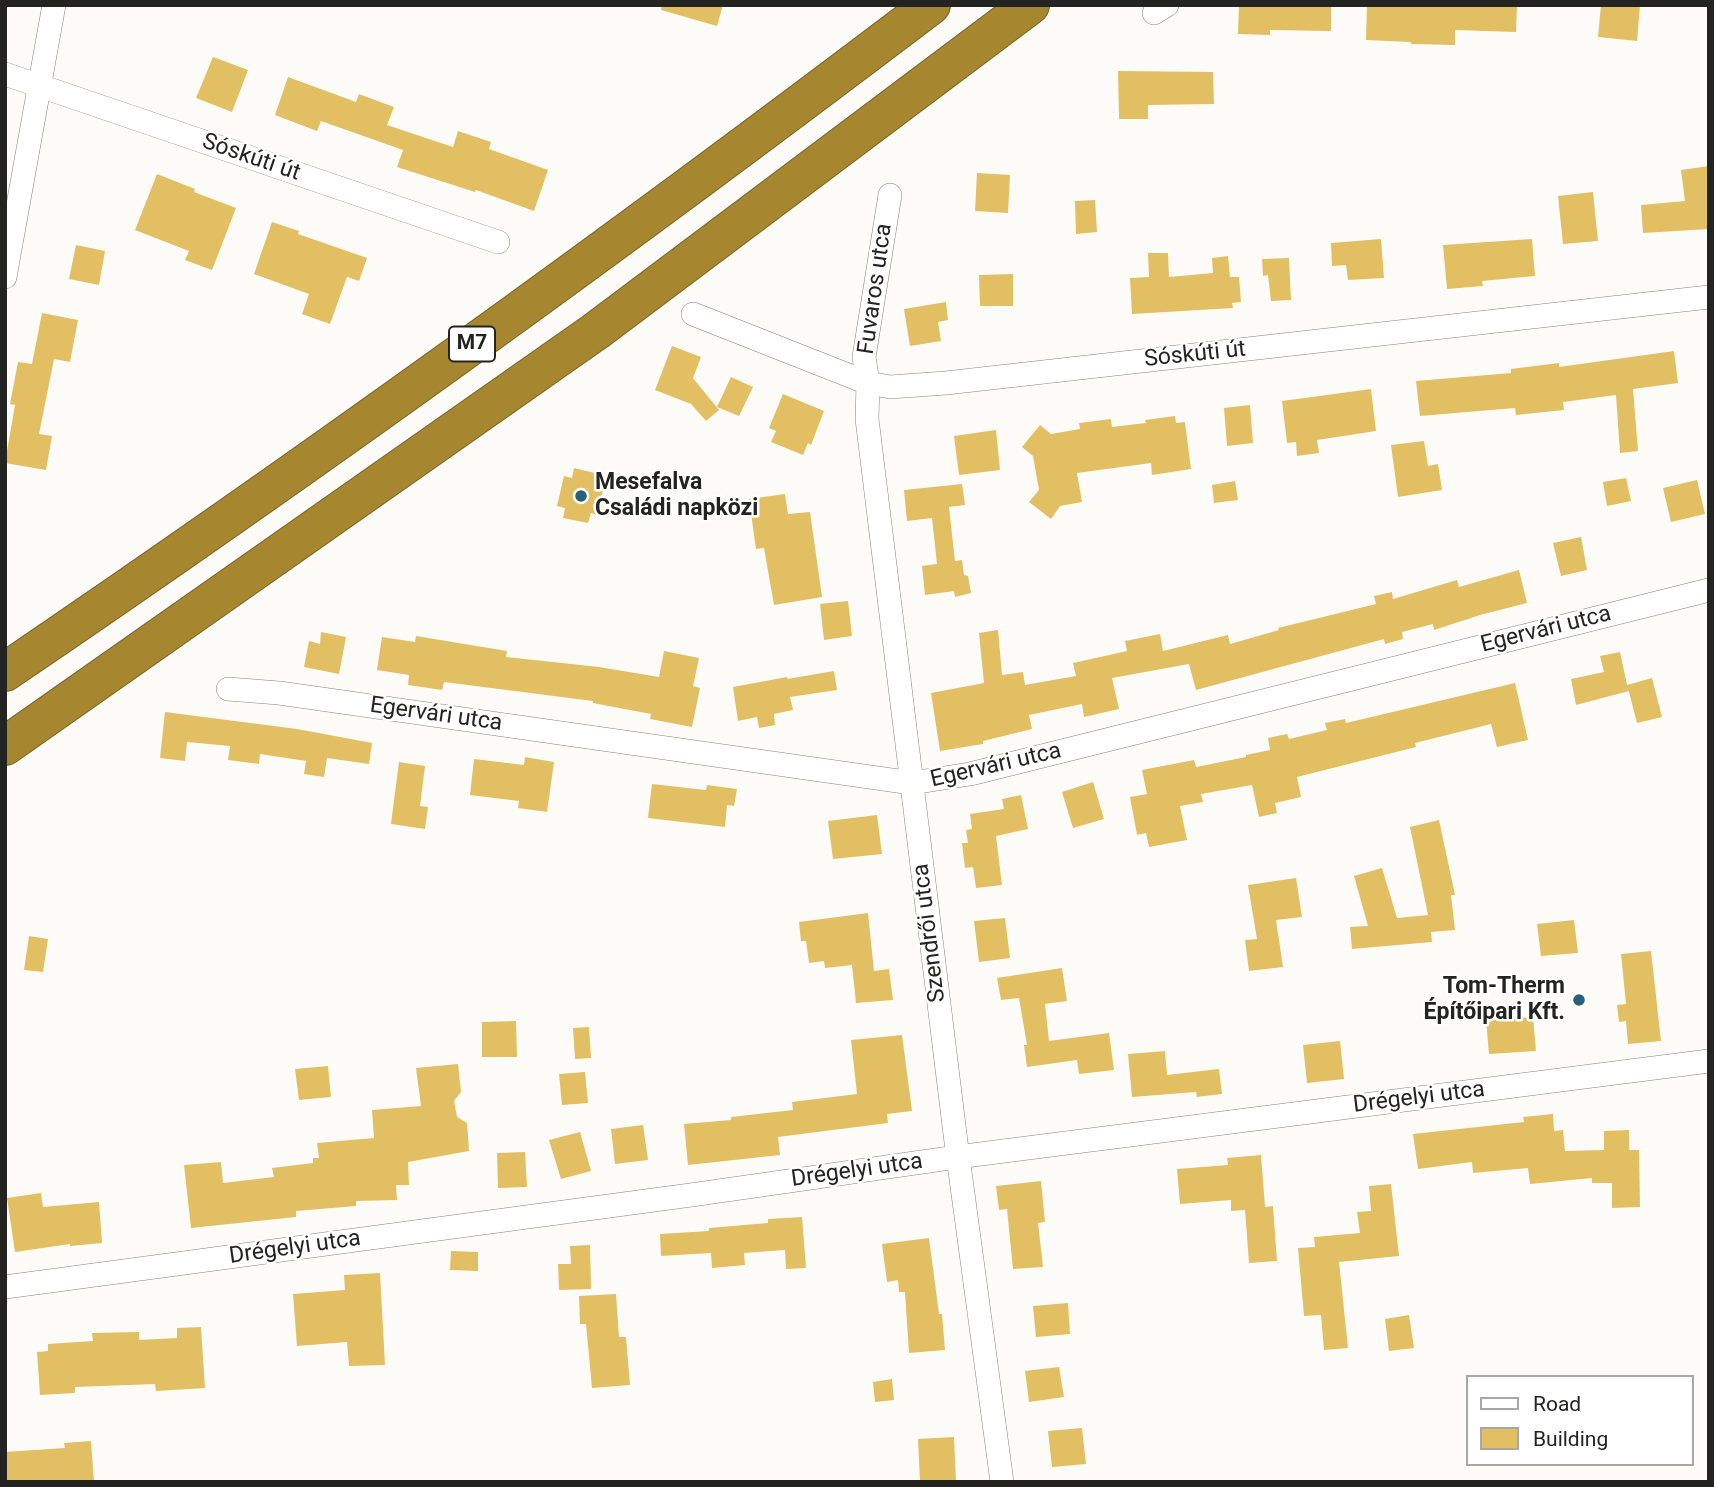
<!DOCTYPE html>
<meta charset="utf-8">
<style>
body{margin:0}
#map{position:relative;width:1714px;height:1487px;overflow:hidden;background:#fcfbf8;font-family:Roboto,sans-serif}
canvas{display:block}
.frame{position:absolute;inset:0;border:7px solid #232322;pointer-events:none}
.legend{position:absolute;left:1466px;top:1375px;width:228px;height:91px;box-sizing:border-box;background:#fff;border:2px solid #a7a7a7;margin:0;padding:9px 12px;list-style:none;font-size:21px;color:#232322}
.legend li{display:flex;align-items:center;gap:14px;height:35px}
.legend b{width:35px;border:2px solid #a7a7a7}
</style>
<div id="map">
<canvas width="1714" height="1487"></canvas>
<div class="frame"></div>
<ul class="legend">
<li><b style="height:9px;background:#fff"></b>Road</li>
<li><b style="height:19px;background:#e2bf62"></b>Building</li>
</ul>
</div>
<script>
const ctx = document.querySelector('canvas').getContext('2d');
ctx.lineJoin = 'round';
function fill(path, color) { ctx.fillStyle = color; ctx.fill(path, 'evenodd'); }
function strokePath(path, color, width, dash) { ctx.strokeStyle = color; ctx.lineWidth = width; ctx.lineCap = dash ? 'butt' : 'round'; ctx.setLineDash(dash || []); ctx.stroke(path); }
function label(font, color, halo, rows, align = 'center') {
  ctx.font = font + ' Roboto,sans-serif'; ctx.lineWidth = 5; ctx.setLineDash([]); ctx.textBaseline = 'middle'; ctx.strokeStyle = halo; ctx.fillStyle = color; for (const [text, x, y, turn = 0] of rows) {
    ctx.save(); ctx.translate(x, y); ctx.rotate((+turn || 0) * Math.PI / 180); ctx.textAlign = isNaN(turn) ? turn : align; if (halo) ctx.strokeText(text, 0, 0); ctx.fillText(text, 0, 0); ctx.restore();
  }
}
fill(new Path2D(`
 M662,5h61l-6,21 -56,-16z
 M1239,5h92v26l-61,-1v5l-32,-1z
 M1367,5h150l-1,27 -61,-2v15l-44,-1v-2l-45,-2z
 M1601,5h39l-3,36 -39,-4z
 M213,57l35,13 -16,42 -36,-14z
 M1118,71l95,1 1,32 -66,1v14h-29z
 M288,77l68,25 3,-8 35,13 -7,18 66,22 5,-16 33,11 -2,7 59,21 -14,41 -58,-21 -1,2 -78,-25 6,-17 -82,-29 -4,10 -42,-16z
 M1709,166v63l-66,4 -2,-28 44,-4 -4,-31z
 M977,173l33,2 -2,38 -33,-2z
 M157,174l38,15 -1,3 42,16 -24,62 -27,-10 4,-9 -54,-21z
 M1593,192l5,49 -35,3 -5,-48z
 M1095,200l2,32 -21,2 -1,-33z
 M272,222l27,9 -1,3 69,24 -8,23 -12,-4 -17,47 -28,-10 7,-20 -55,-20z
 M1381,239l3,39 -36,2 -2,-15 -14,1 -1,-23z
 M1532,239l3,37 -53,5 1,5 -36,3 -4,-44z
 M76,245l29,6 -6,34 -30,-6z
 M1148,253h20l1,24 44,-4 -1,-15 16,-2 2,21h9l2,25 -9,1 1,5 -101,6 -2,-36 19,-1z
 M1289,258l2,42 -20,1 -3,-26 -5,1 -1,-17z
 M1013,274v32h-33l-1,-31z
 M946,302l2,18 -10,2 3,19 -31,5 -6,-37z
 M42,313l36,7 -8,42 -16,-3 -15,75 13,2 -6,34 -41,-7 10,-58 -5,-1 8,-42 14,2z
 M672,346l29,11 -8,21 26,32 -13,11 -15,-17 -36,-14z
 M1674,351l4,32 -45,6 5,62 -18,2 -4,-58 -53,7 1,8 -48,5 -1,-7 -95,8 -4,-35 95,-8v-4l48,-6v4z
 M731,377l22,10 -14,29 -22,-9z
 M1371,389l5,42 -59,9 2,13 -22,3 -1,-14 -9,1 -5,-42z
 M783,394l41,17 -13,34 -3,-2 -5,12 -32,-13 5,-11 -7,-3z
 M1250,405l3,38 -26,3 -3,-38z
 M1175,416l1,7 9,-1 6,47 -39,6 -1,-12 -74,10 5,29 -22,4 -9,13 -22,-17 10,-12 -6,-34 -11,-9 18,-22 11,9 29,-5 -1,-6 32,-4 1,8 34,-4 -1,-3z
 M996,430l4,40 -41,5 -5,-39z
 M1424,441l4,25 10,-2 4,26 -44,7 -7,-52z
 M574,468l25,6 -3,10 8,2 -7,29 -6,-2 -3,10 -25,-5 2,-10 -8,-2 7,-30 8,2z
 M1626,478l5,23 -24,5 -4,-24z
 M1697,480l8,34 -34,8 -8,-34z
 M1235,481l3,19 -24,3 -2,-18z
 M962,484l3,21 -16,2 6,54 7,-1 2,15 4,1 3,17 -16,4 -1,-6 -29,4 -3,-29 15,-2 -5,-46 -25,3 -3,-31z
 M785,494l3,20 22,-2 12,85 -48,8 -10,-57 -8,1 -7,-50z
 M1581,537l6,33 -26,6 -8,-33z
 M1519,570l8,33 -47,12 -46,15 -1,-6 -31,8 1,7 -18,5 -1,-5 -188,51 -7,-26 -77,14 7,31 -35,8 -2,-13 -53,11 3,14 -49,12v3l-43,7 -9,-58 53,-10 -5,-50 19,-3 4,45 21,-3 2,13 51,-9 -3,-13 54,-12 -2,-10 35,-7 3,17 65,-16 2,9 49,-14 -1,-2 98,-24 -2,-8 18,-4 1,7 64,-19 2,7z
 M848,601l4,35 -28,4 -4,-36z
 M321,632l25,5 -7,37 -35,-7 5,-26 11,3z
 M416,636l91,15 -1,6 93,10 60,10 5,-26 35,7 -6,28 7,2 -8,39 -42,-8 1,-5 -58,-11v-2l-149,-19 -2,8 -34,-5 1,-10 -32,-5 5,-33 33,5z
 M1620,652l7,33 25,-7 10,39 -25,6 -9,-35 1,3 -53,14 -5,-26 33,-7 -4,-16z
 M834,671l3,19 -47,7 3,13 -19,4 1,11 -16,3 -2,-11 -19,4 -5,-34 54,-10v2z
 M1515,683l13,57 -31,7 -6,-23 -76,19 1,4 -119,30 4,20 -26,6 2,10 -18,4 -7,-32 -51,9 2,8 -23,4 7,34 -38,7 -3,-14 -9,2 -7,-38 17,-3 -5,-24 52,-10 2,7 50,-10v-2l24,-5 -2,-12 19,-4 2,5 38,-9 -2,-7 20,-4 1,4z
 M165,712l132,17 75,14 -3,21 -42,-6 -3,19 -20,-3 2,-13 -46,-7 -1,10 -31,-4 2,-14 -43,-4 -2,19 -25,-3z
 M525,757l29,5 -7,50 -29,-4 1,-7 -49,-6 4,-36 50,6z
 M399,762l26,4 -5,40 8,1 -3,22 -34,-5z
 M1093,782l11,37 -31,9 -11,-36z
 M652,784l54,6 1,-5 30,4 -3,17 -7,-1 -2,22 -77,-9z
 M1021,795l7,34 -32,7 6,49 -26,3 -3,-21 -8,1 -3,-25h6l-2,-13 6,-1 -2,-15 34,-5 -2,-10z
 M877,815l5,39 -49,5 -5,-38z
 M1439,820l16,75h-4l4,35 -24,2 1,10 -80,7 -2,-22 18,-1 -14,-50 28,-8 15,50 31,-3 -18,-88z
 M1296,878l6,39 -26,3 7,47 -34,4 -4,-31 12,-1 -9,-54z
 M868,913l6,58 15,-2 4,31 -37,3 -4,-38 -27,3 -1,-7 -15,2 -3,-22h-5l-2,-19z
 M1005,918l5,40 -31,4 -5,-41z
 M1574,920l4,33 -37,3 -4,-32z
 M29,936l19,3 -5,33 -19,-2z
 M1651,951l10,90 -33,3 -2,-23 -7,1 -2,-17 9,-1 -5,-50z
 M1062,968l5,33 -22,3 4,37 60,-8 5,37 -35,4 -2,-14 -50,7 -3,-22h3l-8,-47 -18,2 -4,-22z
 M1533,1017l3,34 -47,3 -3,-34z
 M516,1021l1,36h-35v-35z
 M589,1027l2,31 -16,1 -2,-31z
 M902,1035l10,76 -25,3 1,9 -110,14 2,18 -92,10 -4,-41 47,-4v-3l62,-7 -1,-8 65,-8 -6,-54z
 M1340,1041l4,38 -37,4 -4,-38z
 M1165,1051l2,24 52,-6 3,25 -25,3 -1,-5 -64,5 -4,-43z
 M458,1064l3,28 -7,9 3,16 10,6 2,28 -61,11 1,23h-13l1,15 -41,1v5l-60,5v6l-105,11 -7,-63 37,-3 2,21 51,-6 -2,-9 41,-5v-5h6l-2,-15 57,-5 -2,-28 49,-4 -5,-38z
 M328,1066l3,31 -32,3 -4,-31z
 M585,1072l3,31 -26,2 -3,-31z
 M1553,1114l1,17 9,-1 2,21 39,-1v-19l25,-1v20h10l1,57 -28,1v-25h-20v-5l-62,6 -2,-16 -55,5 -1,-11 -54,7 -5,-35 111,-12 -1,-5z
 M643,1125l5,35 -33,4 -4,-35z
 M580,1132l11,39 -30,8 -12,-39z
 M525,1152l2,35 -29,1 -1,-35z
 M1261,1155l4,52 8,-1 4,55 -28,2 -4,-53 -14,1v-11l-51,4 -3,-35 51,-4 -1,-7z
 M1041,1181l4,41 -7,1 5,44 -30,2 -6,-60 -8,1 -3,-24z
 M1391,1184l8,72 -60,6 9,86 -24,2 -3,-35 -17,1 -6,-68 17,-1 -1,-10 46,-4 -3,-21 14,-1 -2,-25z
 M41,1193l2,14 56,-5 3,41 -32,3v-2l-55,8 -8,-54z
 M802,1217l4,51 -20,1 -1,-19 -41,3 1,12 -33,3 -1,-15 -50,3 -1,-22 49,-3v-3l59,-5v-4z
 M929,1238l10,76h3l3,36 -36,3 -4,-61h-6l-1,-12 -11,2 -5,-38z
 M590,1245l1,44 -32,1 -1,-26h13l-1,-18z
 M451,1251l27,1v19l-28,-1z
 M380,1273l5,92 -36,1 -2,-24 -50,4 -4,-52 52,-4 -1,-15z
 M616,1294l3,43h7l4,48 -38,3 -6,-64h-6l-1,-28z
 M1068,1303l2,31 -34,3 -3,-31z
 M1409,1315l5,33 -25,3 -4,-32z
 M201,1327l4,61 -49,3 -1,-7 -80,3v6l-35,2 -3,-43 11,-1v-7l45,-3 -1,-8 47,-1v8l38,-2v-10z
 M1059,1367l5,30 -35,5 -4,-31z
 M892,1379l2,21 -19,2 -2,-20z
 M1082,1428l4,36 -34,3 -4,-36z
 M954,1437l2,45h-36l-2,-43z
 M91,1441l3,41h-89v-30l60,-4 -1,-5z`), '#e2bf62');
const street = new Path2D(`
 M1154,13l13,-8
 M5,74l493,168
 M890,195l-26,162 4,26 -1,36 89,723 46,340
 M5,277l49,-272
 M693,314l175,69 22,4 56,-4 763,-86
 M228,689l51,4 633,90 58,-9 739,-184
 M5,1287l686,-92 266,-38 752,-96`);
const highway = new Path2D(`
 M5,672c315,-214 623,-437 926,-667
 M5,746l591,-415 434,-326`);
strokePath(street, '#858481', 24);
strokePath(highway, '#78632a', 40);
strokePath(street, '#fff', 23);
strokePath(highway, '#a6862e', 38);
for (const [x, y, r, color] of [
 [581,496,7,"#266079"],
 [1579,1000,7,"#266079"]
]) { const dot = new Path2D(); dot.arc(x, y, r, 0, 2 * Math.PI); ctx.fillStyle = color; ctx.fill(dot); strokePath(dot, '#fff', 2.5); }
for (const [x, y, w] of [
 [472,344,46]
]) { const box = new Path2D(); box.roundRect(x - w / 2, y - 17.5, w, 35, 5); ctx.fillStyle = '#fff'; ctx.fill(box); strokePath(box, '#232322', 2); }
label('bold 21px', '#232322', null, [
 ["M7",472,344]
]);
label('23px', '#232322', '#fff', [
 ["Sóskúti út",251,158,19],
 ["Fuvaros utca",876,289,-82],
 ["Sóskúti út",1195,355,-6],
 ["Egervári utca",1546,630,-14],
 ["Egervári utca",436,715,8],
 ["Egervári utca",996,766,-13],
 ["Szendrői utca",930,933,-97],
 ["Drégelyi utca",1419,1098,-7],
 ["Drégelyi utca",857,1171,-8],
 ["Drégelyi utca",295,1248,-8]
]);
label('bold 23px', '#232322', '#fff', [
 ["Mesefalva",595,483],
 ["Családi napközi",595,509],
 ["Tom-Therm",1565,987,"right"],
 ["Építőipari Kft.",1565,1013,"right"]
], 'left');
</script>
